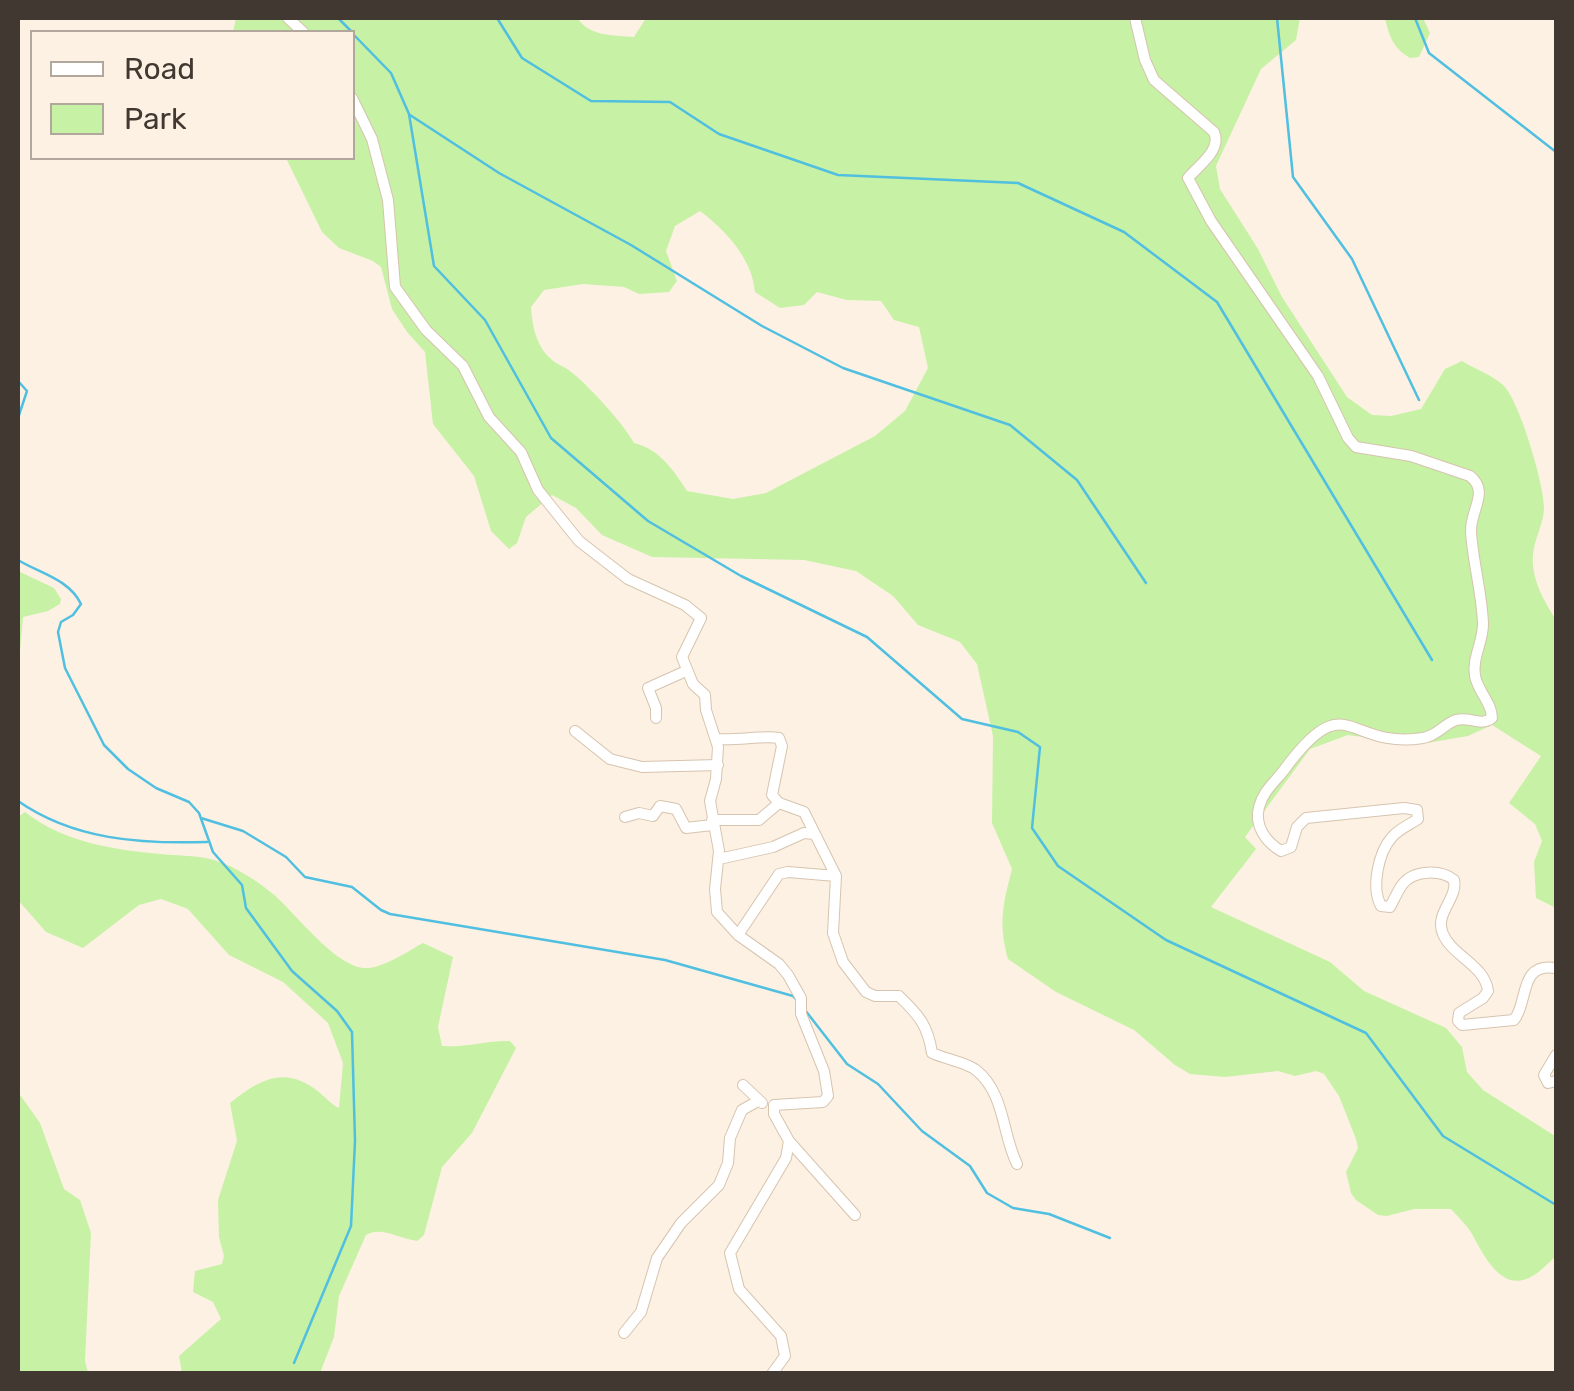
<!DOCTYPE html>
<style>
body{margin:0}
#map{position:relative;width:1574px;height:1391px;overflow:hidden;background:#fdf1e4;font-family:Rubik,sans-serif}
canvas{display:block}
.frame{position:absolute;inset:0;border:20px solid #413931;pointer-events:none}
.legend{position:absolute;left:30px;top:30px;width:325px;height:130px;box-sizing:border-box;background:#fdf1e4;border:2px solid #b2a79c;margin:0;padding:12px 18px;list-style:none;font-size:30px;color:#413931}
.legend li{display:flex;align-items:center;gap:20px;height:50px}
.legend b{width:50px;border:2px solid #b2a79c}
</style>
<div id="map">
<canvas width="1574" height="1391"></canvas>
<div class="frame"></div>
<ul class="legend">
<li><b style="height:12px;background:#fff"></b>Road</li>
<li><b style="height:28px;background:#c7f1a5"></b>Park</li>
</ul>
</div>
<script>
const ctx = document.querySelector('canvas').getContext('2d');
ctx.lineJoin = 'round';
function fill(path, color) { ctx.fillStyle = color; ctx.fill(path, 'evenodd'); }
function strokePath(path, color, width, dash) { ctx.strokeStyle = color; ctx.lineWidth = width; ctx.lineCap = dash ? 'butt' : 'round'; ctx.setLineDash(dash || []); ctx.stroke(path); }
fill(new Path2D(`
 M236,18h341c14,19 35,17 57,19l12,-19h654l-4,22 -35,29 -45,97 4,23 38,60 24,48 65,100 25,18 19,1 30,-7 24,-40 17,-8c13,8 30,14 41,24 16,14 42,102 41,124 -1,17 -10,30 -11,46 -2,24 11,46 23,65v288l-20,-10 -2,-36 8,-21 -7,-17 -26,-21 32,-47 -49,-31 -24,11 -41,7 -30,-1 -49,-7 -38,14 -65,88 11,12 -45,58 119,55 34,29 82,37 16,19 5,25 16,18 72,46 1,120c-9,8 -20,21 -33,24 -25,7 -42,-30 -51,-46 -5,-9 -14,-17 -21,-25h-37l-27,7 -9,-1 -22,-15 -5,-7 -5,-21 12,-24 -2,-9 -17,-43 -15,-22 -8,-3 -21,5 -17,-5 -53,6 -35,-3 -15,-9 -41,-35 -78,-38 -48,-33c-10,-36 -5,-55 4,-90l-20,-46 1,-87 -16,-72 -17,-22 -42,-17 -25,-29 -37,-25 -52,-11 -152,-3 -50,-22 -26,-27 -24,-13 -26,22 -9,26 -8,6 -18,-18 -17,-55 -41,-52 -8,-72 -18,-20 -15,-23 -11,-42 -8,-6 -34,-13 -17,-16 -36,-74h66v-126h-119zM700,211c26,20 52,47 55,81l25,16 24,-3 13,-13 30,8 34,1 13,19 25,7 9,41 -23,43 -30,25 -109,57 -33,6 -46,-8c-14,-22 -28,-42 -53,-48 -10,-19 -47,-59 -64,-72 -6,-5 -15,-7 -20,-13 -14,-12 -18,-34 -19,-51l13,-17 39,-6 41,3 15,7 30,-2 8,-11 -11,-30 9,-25z
 M1385,18h38l7,15 -11,24 -9,1c-17,-10 -21,-22 -25,-40z
 M18,571l36,17 7,11 -1,5 -12,7 -25,6 -5,57z
 M25,812c38,30 89,38 136,42 17,2 37,1 53,6 21,6 43,21 59,34 23,19 64,76 95,74 17,-1 40,-17 55,-25l30,14 -15,70 4,19c23,2 45,-6 68,-5l6,7 -44,85 -30,34 -18,68 -7,6c-18,-2 -35,-15 -51,-6l-27,61 -5,41 -14,36h-138l-3,-17 42,-37 -8,-17 -20,-10 2,-21 27,-7 2,-8 -5,-19 -1,-37 19,-59 -7,-38c29,-23 55,-39 90,-10 7,6 11,11 19,15l4,-45 -15,-40 -45,-41 -54,-27 -41,-46 -27,-10 -22,6 -56,43 -37,-16 -28,-32v-83z
 M18,1092l22,31 24,66 16,11 11,33 -6,128 3,12h-70z`), '#c7f1a5');
strokePath(new Path2D(`
 M338,18l13,13
 M497,18l25,40 69,43 79,1 49,32 119,41 180,8 106,49 93,70 215,358
 M1277,18l16,159 59,82 67,141
 M1415,18l14,35 127,99
 M352,33l39,40 18,41 25,152 51,54 66,118 97,83 93,55 126,61 95,82 56,13 22,15 -8,81 26,38 108,74 200,93 77,103 113,69
 M410,115l89,58 132,72 131,81 81,42 167,57 67,55 69,103
 M18,381l9,10 -9,27
 M18,560c21,13 51,19 63,44l-8,11 -12,7 -3,10 7,36 39,77 24,24 28,19 33,14 10,11 14,39 29,33 4,23 46,63 45,40 15,21 3,109 -4,85 -57,137
 M18,801c56,39 122,43 189,41
 M201,818l42,13 43,26 19,20 47,10 29,23 9,4 275,46 128,36 4,4
 M805,1010l42,54 31,20 44,47 48,35 17,27 26,15 36,6 61,24`), '#50bfe0', 2.5);
const minor = new Path2D(`
 M288,18l15,14
 M1135,18l10,42 9,20 60,52c8,18 -15,33 -26,46l23,43 107,155 30,62 8,9 55,9 59,20c20,16 0,34 1,56 2,31 11,61 12,92 0,19 -11,33 -8,52 3,16 17,27 17,42 -12,9 -22,-2 -36,2 -12,4 -19,16 -33,18 -77,12 -75,-55 -139,32 -9,12 -21,21 -25,37 -5,19 7,35 22,44l10,-4 6,-20 9,-9 98,-10 13,2 1,9c-9,6 -19,10 -26,18 -14,16 -21,51 -11,69l9,1c4,-7 7,-15 12,-22 11,-15 38,-16 52,-5 4,19 -20,33 -11,54 9,22 42,31 45,57l-5,7 -24,15 -1,8 4,4 52,-5c15,-18 4,-58 42,-52
 M352,98l20,41 16,61 7,87 31,43 37,36 26,51 32,35 17,38 41,51 49,38 57,26 16,13 -19,39 11,27 12,11 1,15 12,37 -2,32 -6,22 9,50 -4,38 2,23 21,23 41,29 9,11 13,23v16l23,57 4,25 -5,6 -49,3v9l15,27 -3,17 -56,95 9,36 42,47 4,20 -13,18
 M656,718v-10l-8,-20 38,-17
 M575,731l35,28 32,8 76,-2
 M716,739c21,2 47,-4 63,-1l3,8 -10,49 7,8 25,9 32,64 -3,57 10,29 23,30 9,4h24c20,19 29,30 33,57 13,6 34,9 44,17 29,23 26,64 41,94
 M625,817l14,-4 14,3 7,-10 16,3 10,19 26,-3
 M712,820h47l20,-17
 M719,859l54,-12 31,-14 10,1
 M738,935l41,-61 9,-2 48,4
 M1556,1055l-12,20 4,8 8,-2
 M743,1085l19,18
 M789,1141l66,74
 M624,1333l17,-21 16,-54 24,-35 38,-38 9,-22 2,-25 12,-28 16,-9`);
strokePath(minor, '#d6c4ae', 12);
strokePath(minor, '#fff', 10);
</script>
